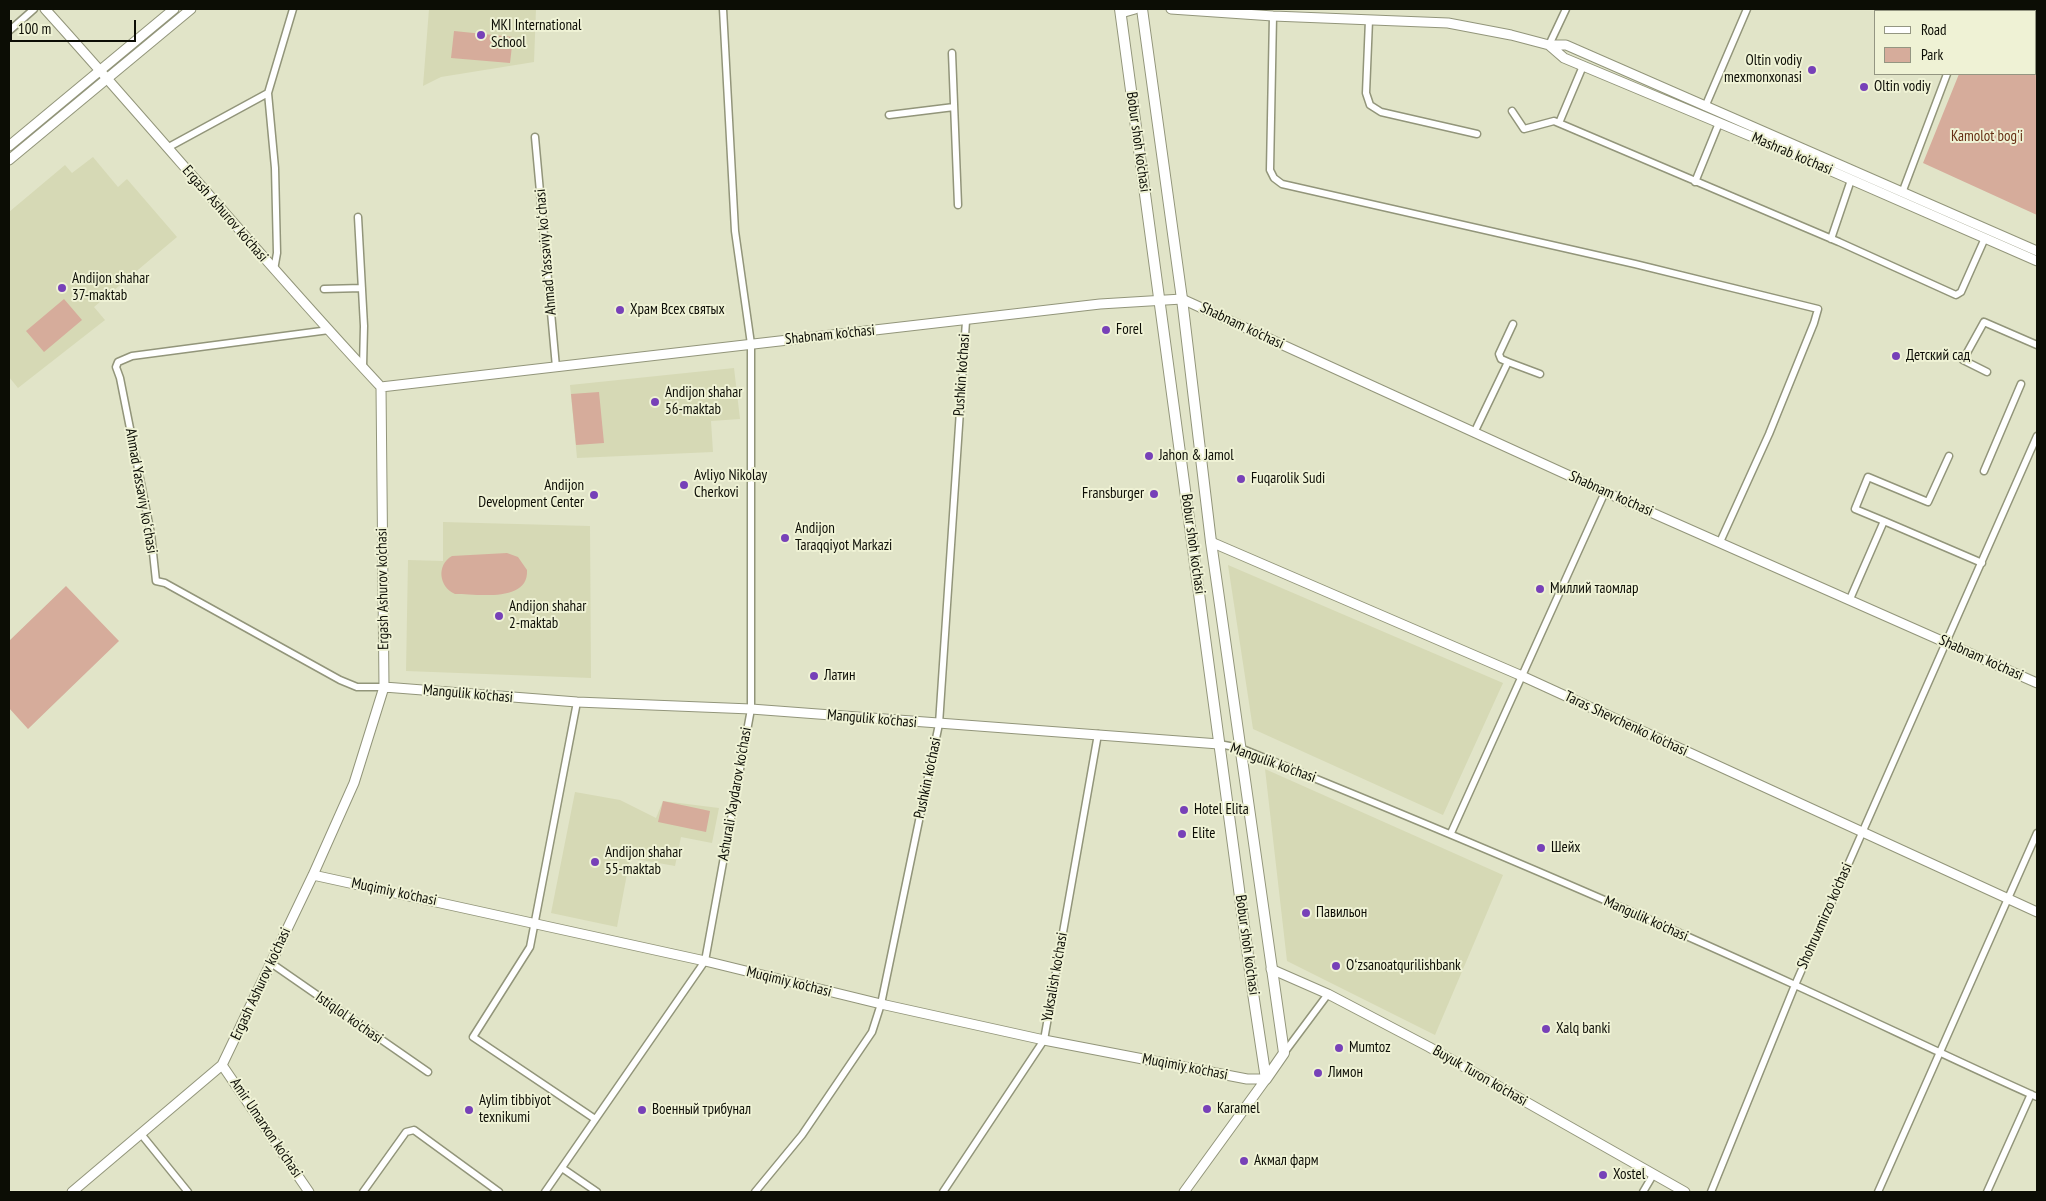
<!DOCTYPE html>
<meta charset="utf-8">
<style>
body{margin:0}
#map{position:relative;width:2046px;height:1201px;overflow:hidden;background:#e1e4c8;font-family:"PT Sans Narrow",sans-serif}
canvas{display:block}
.frame{position:absolute;inset:0;border:10px solid #0c0d05;pointer-events:none}
.legend{position:absolute;left:1874px;top:10px;width:162px;height:65px;box-sizing:border-box;background:#eff2d5;border:1px solid #949682;margin:0;padding:6px 9px;list-style:none;font-size:15px;color:#0c0d05}
.legend li{display:flex;align-items:center;gap:10px;height:25px}
.legend b{width:25px;border:1px solid #949682}
.scale{position:absolute;left:10px;top:20px;width:126px;height:22px;box-sizing:border-box;border:2px solid #0c0d05;border-top:0;padding-left:6px;font-size:15px;line-height:18px;white-space:nowrap;color:#0c0d05;-webkit-text-stroke:4px #eff2d5;paint-order:stroke}
</style>
<div id="map">
<canvas width="2046" height="1201"></canvas>
<div class="frame"></div>
<ul class="legend">
<li><b style="height:6px;background:#fff"></b>Road</li>
<li><b style="height:14px;background:#d6ac9b"></b>Park</li>
</ul>
<div class="scale">100 m</div>
</div>
<script>
const ctx = document.querySelector('canvas').getContext('2d');
ctx.lineJoin = 'round';
function fill(path, color) { ctx.fillStyle = color; ctx.fill(path, 'evenodd'); }
function strokePath(path, color, width, dash) { ctx.strokeStyle = color; ctx.lineWidth = width; ctx.lineCap = dash ? 'butt' : 'round'; ctx.setLineDash(dash || []); ctx.stroke(path); }
function label(font, color, halo, rows, align = 'center') {
  ctx.font = font + ' "PT Sans Narrow",sans-serif'; ctx.lineWidth = 4; ctx.setLineDash([]); ctx.textBaseline = 'middle'; ctx.strokeStyle = halo; ctx.fillStyle = color; for (const [text, x, y, turn = 0] of rows) {
    ctx.save(); ctx.translate(x, y); ctx.rotate((+turn || 0) * Math.PI / 180); ctx.textAlign = isNaN(turn) ? turn : align; if (halo) ctx.strokeText(text, 0, 0); ctx.fillText(text, 0, 0); ctx.restore();
  }
}
fill(new Path2D(`
 M429,9h107l-2,53 -93,15 -18,9z
 M93,157l25,30 9,-8 50,58 -83,70 11,13 -87,68 -9,-11v-165l56,-47 7,8z
 M734,368l6,51 -29,2 2,31 -136,6 -7,-73z
 M443,522l147,4 1,152 -185,-7 2,-111 35,1z
 M1228,565l275,118 -60,132 -190,-86z
 M1265,769l238,106 -68,160 -148,-74z
 M575,792l45,8 36,18 7,-17 56,7 -7,35 -31,-6 -6,29 -45,-8 -13,69 -66,-14z`), '#d6d9b5');
fill(new Path2D(`
 M1985,9h52v206l-114,-52 36,-89h76v-63h-51z
 M454,31l59,6 -3,26 -59,-5z
 M64,299l18,21 -38,32 -18,-21z
 M599,392l5,51 -28,2 -5,-51z
 M507,553l11,4 9,13c2,33 -50,24 -72,24 -16,-7 -19,-29 -3,-38z
 M66,586l53,55 -91,88 -19,-21v-67z
 M663,801l47,10 -4,21 -48,-10z`), '#d6ac9b');
const minor = new Path2D(`
 M1971,11l1,-2
 M1273,16l-3,154 4,8 8,6 353,80 183,45 -4,14 -45,111 -49,108
 M1369,20l-3,73 4,12 11,7 96,22
 M9,31l25,-22
 M1549,45l17,-36
 M952,53l6,152
 M1705,107l42,-98
 M1512,111l12,18 30,-8 285,121 117,53 5,-3 24,-54
 M889,115l65,-8
 M1559,123l24,-57
 M535,137l21,230
 M167,148l101,-55
 M1695,182l24,-59
 M1902,193l45,-119
 M358,217l6,109 -1,41
 M1831,239l20,-59
 M274,270l3,-17 -2,-85 -7,-75 25,-84
 M324,289l38,-1
 M329,330l-197,26 -14,6 -2,5 4,11 31,156 5,47 9,2 175,97 17,7h27
 M1508,362l32,12
 M1987,372l-24,-12 21,-38 53,23
 M1474,433l34,-71 -7,-3 -2,-5 14,-30
 M1984,471l37,-87
 M1884,521l-29,-12 13,-32 60,25 21,-46
 M1850,599l34,-78 98,42
 M577,702l-47,245 -57,90 122,82
 M1219,744l21,4c186,75 372,153 555,237 81,37 161,76 242,112
 M1451,833l154,-341
 M271,963l157,109
 M1284,1053l44,-59
 M141,1134l47,58
 M562,1168l35,24
 M363,1192l43,-60 8,-2 85,62
 M545,1192l160,-231 46,-252v-365l-16,-113 -12,-222
 M755,1192l47,-57 70,-103 9,-28 58,-280 27,-403
 M943,1192l101,-152 54,-306
 M1643,1192l10,-17
 M1711,1192l84,-207 242,-549
 M1878,1192l159,-359
 M1987,1192l44,-98`);
const tertiary = new Path2D(`
 M45,9c113,125 221,255 336,378l3,300 -30,96 -41,92 -91,190 -150,127
 M381,387l719,-83 82,-5 423,193 432,191
 M1211,542l311,134 515,236
 M384,687l193,15 174,7 468,35
 M313,875l392,86 176,43 163,36 203,39h19
 M1271,969l57,25 101,53 256,145
 M222,1065l87,127
 M1184,1192l82,-113`);
const secondary = new Path2D(`
 M1171,9l102,7 175,7 63,12 38,10h17l471,206
 M1121,13l14,-4
 M1549,45l15,13 208,87 265,116
 M9,146l165,-137
 M9,160l182,-151`);
const primary = new Path2D(`
 M1120,9l133,984 13,86
 M1142,9l40,290 29,243 73,511 -18,26`);
strokePath(minor, '#92957a', 9);
strokePath(tertiary, '#92957a', 11);
strokePath(secondary, '#92957a', 11);
strokePath(primary, '#92957a', 12);
strokePath(minor, '#fff', 6);
strokePath(tertiary, '#fff', 9);
strokePath(secondary, '#fff', 9);
strokePath(primary, '#fff', 10);
for (const [x, y, r, color] of [
 [481,35,5,"#7741b8"],
 [1812,70,5,"#7741b8"],
 [1864,87,5,"#7741b8"],
 [62,288,5,"#7741b8"],
 [620,310,5,"#7741b8"],
 [1106,330,5,"#7741b8"],
 [1896,356,5,"#7741b8"],
 [655,402,5,"#7741b8"],
 [1149,456,5,"#7741b8"],
 [1241,479,5,"#7741b8"],
 [684,485,5,"#7741b8"],
 [1154,494,5,"#7741b8"],
 [594,495,5,"#7741b8"],
 [785,538,5,"#7741b8"],
 [1540,589,5,"#7741b8"],
 [499,616,5,"#7741b8"],
 [814,676,5,"#7741b8"],
 [1184,810,5,"#7741b8"],
 [1182,834,5,"#7741b8"],
 [1541,848,5,"#7741b8"],
 [595,862,5,"#7741b8"],
 [1306,913,5,"#7741b8"],
 [1336,966,5,"#7741b8"],
 [1546,1029,5,"#7741b8"],
 [1339,1048,5,"#7741b8"],
 [1318,1073,5,"#7741b8"],
 [1207,1109,5,"#7741b8"],
 [469,1110,5,"#7741b8"],
 [642,1110,5,"#7741b8"],
 [1244,1161,5,"#7741b8"],
 [1603,1175,5,"#7741b8"]
]) { const dot = new Path2D(); dot.arc(x, y, r, 0, 2 * Math.PI); ctx.fillStyle = color; ctx.fill(dot); strokePath(dot, '#eff2d5', 2); }
label('15px', '#0c0d05', '#eff2d5', [
 ["MKI International",491,26],
 ["School",491,43],
 ["Oltin vodiy",1802,61,"right"],
 ["mexmonxonasi",1802,78,"right"],
 ["Oltin vodiy",1874,87],
 ["Andijon shahar",72,279],
 ["37-maktab",72,296],
 ["Храм Всех святых",630,310],
 ["Forel",1116,330],
 ["Детский сад",1906,356],
 ["Andijon shahar",665,393],
 ["56-maktab",665,410],
 ["Jahon & Jamol",1159,456],
 ["Avliyo Nikolay",694,476],
 ["Cherkovi",694,493],
 ["Fuqarolik Sudi",1251,479],
 ["Andijon",584,486,"right"],
 ["Development Center",584,503,"right"],
 ["Fransburger",1144,494,"right"],
 ["Andijon",795,529],
 ["Taraqqiyot Markazi",795,546],
 ["Миллий таомлар",1550,589],
 ["Andijon shahar",509,607],
 ["2-maktab",509,624],
 ["Латин",824,676],
 ["Hotel Elita",1194,810],
 ["Elite",1192,834],
 ["Шейх",1551,848],
 ["Andijon shahar",605,853],
 ["55-maktab",605,870],
 ["Павильон",1316,913],
 ["Oʻzsanoatqurilishbank",1346,966],
 ["Xalq banki",1556,1029],
 ["Mumtoz",1349,1048],
 ["Лимон",1328,1073],
 ["Aylim tibbiyot",479,1101],
 ["texnikumi",479,1118],
 ["Karamel",1217,1109],
 ["Военный трибунал",652,1110],
 ["Акмал фарм",1254,1161],
 ["Xostel",1613,1175]
], 'left');
label('15px', '#652d12', '#eff2d5', [
 ["Kamolot bog'i",1987,137]
]);
label('15px', '#0c0d05', '#eff2d5', [
 ["Bobur shoh ko'chasi",1138,142,82],
 ["Mashrab ko'chasi",1792,154,23],
 ["Ergash Ashurov ko'chasi",225,214,49],
 ["Ahmad Yassaviy koʻchasi",546,252,-95],
 ["Shabnam ko'chasi",1242,326,25],
 ["Shabnam ko'chasi",830,335,-6],
 ["Pushkin ko'chasi",962,375,-86],
 ["Ahmad Yassaviy koʻchasi",141,491,80],
 ["Shabnam ko'chasi",1611,494,24],
 ["Bobur shoh ko'chasi",1193,544,82],
 ["Ergash Ashurov ko'chasi",383,589,-91],
 ["Shabnam ko'chasi",1981,658,24],
 ["Mangulik ko'chasi",468,694,5],
 ["Mangulik ko'chasi",872,719,5],
 ["Taras Shevchenko ko'chasi",1626,724,25],
 ["Mangulik ko'chasi",1273,763,20],
 ["Pushkin ko'chasi",928,778,-78],
 ["Ashurali Xaydarov ko'chasi",735,794,-80],
 ["Muqimiy ko'chasi",394,892,12],
 ["Shohruxmirzo ko'chasi",1825,916,-66],
 ["Mangulik ko'chasi",1646,919,24],
 ["Bobur shoh ko'chasi",1247,945,82],
 ["Yuksalish ko'chasi",1055,977,-80],
 ["Muqimiy ko'chasi",789,982,14],
 ["Ergash Ashurov ko'chasi",261,984,-65],
 ["Istiqlol ko'chasi",349,1018,35],
 ["Muqimiy ko'chasi",1185,1067,11],
 ["Buyuk Turon ko'chasi",1480,1076,30],
 ["Amir Umarxon ko'chasi",266,1128,56]
]);
</script>
